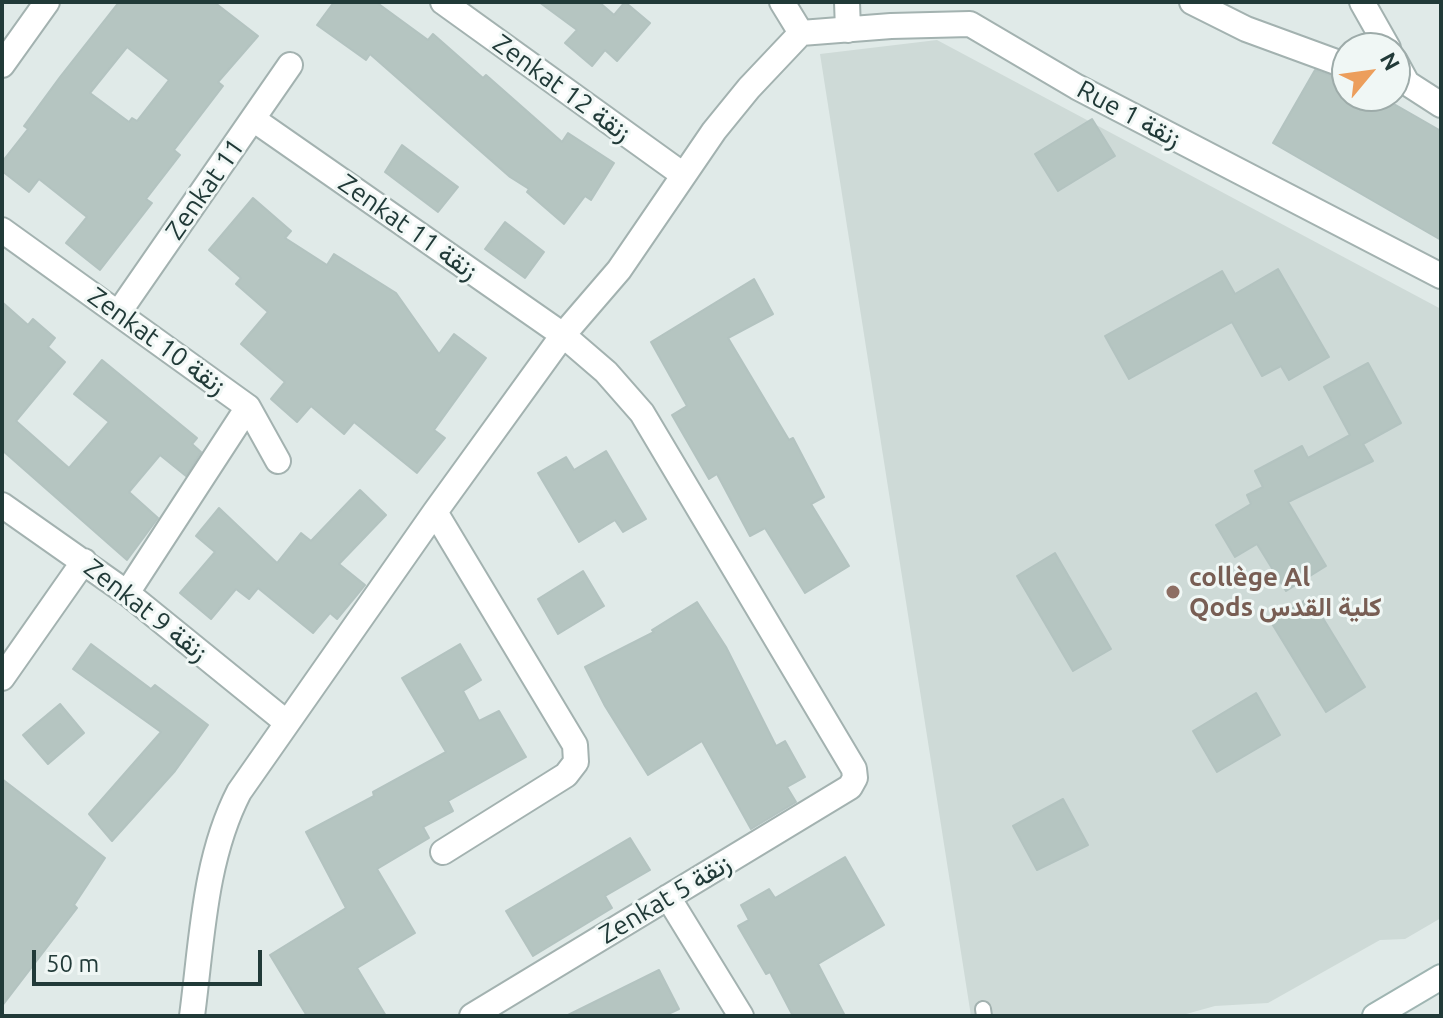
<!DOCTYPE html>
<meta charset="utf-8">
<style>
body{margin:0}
#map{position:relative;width:1443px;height:1018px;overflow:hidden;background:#e0eae8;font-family:Ubuntu,sans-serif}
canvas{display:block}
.frame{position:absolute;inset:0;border:4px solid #213a38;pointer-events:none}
.north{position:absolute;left:1331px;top:32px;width:80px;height:80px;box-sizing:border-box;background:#f0f7f5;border:2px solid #9daba9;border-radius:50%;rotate:61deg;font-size:22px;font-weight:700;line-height:32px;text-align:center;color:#213a38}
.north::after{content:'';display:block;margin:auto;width:28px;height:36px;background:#ec9e5c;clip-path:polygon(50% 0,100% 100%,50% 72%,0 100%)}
.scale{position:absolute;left:32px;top:950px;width:230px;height:36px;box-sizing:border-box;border:4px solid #213a38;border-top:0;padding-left:10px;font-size:24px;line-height:28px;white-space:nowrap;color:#213a38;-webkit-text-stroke:6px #f0f7f5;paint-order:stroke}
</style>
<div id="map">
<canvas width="1443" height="1018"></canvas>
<div class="frame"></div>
<div class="north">N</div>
<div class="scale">50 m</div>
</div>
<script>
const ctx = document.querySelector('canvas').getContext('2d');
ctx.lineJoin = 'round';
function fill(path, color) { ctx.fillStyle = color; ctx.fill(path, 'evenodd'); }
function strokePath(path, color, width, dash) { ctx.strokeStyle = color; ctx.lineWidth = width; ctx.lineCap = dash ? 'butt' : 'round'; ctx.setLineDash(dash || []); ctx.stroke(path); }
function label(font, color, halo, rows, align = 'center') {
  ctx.font = font + ' Ubuntu,Vazirmatn,sans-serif'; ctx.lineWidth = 6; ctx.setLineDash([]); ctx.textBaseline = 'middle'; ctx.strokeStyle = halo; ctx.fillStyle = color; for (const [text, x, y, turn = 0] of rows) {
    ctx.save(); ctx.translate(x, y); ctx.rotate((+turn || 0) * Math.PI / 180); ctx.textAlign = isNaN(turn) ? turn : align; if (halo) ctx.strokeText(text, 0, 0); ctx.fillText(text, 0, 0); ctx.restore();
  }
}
fill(new Path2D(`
 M937,40l504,269v609l-36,21 -25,1 -112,63 -53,3 -36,10h-208l-151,-962z`), '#cedad7');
const building = new Path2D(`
 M119,2h95l44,34 -40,46 5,4 -49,64 6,5 -34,44 6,4 -52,67 -34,-27 21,-26 -48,-38 -10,13 -27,-21v-9l26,-33 -4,-3 36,-49zM127,47l42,33 -32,41 -5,-3 -3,4 -39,-29z
 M334,2h42l52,38 5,-6 50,44 3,-3 76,67 6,-9 46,30 -23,37 -6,-4 -21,28 -37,-32 2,-3 -19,-12 -140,-123 -4,6 -49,-35z
 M539,2h60l15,13 11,-13 25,21 -33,38 -12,-11 -13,16 -27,-23 12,-13z
 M1315,70l32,11v15h33l61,35v109l-168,-97z
 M1092,119l23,37 -57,35 -23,-37z
 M402,145l56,42 -20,25 -53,-40z
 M253,198l38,33 -6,7 42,27 7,-11 62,39 43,61 15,-20 32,24 -52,72 11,8 -28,35 -63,-51 -10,12 -33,-28 -14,16 -26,-23 14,-17 -44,-38 27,-32 -32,-28 5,-6 -32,-28z
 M505,222l39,30 -19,26 -40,-29z
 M1278,269l51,88 -40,23 -8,-14 -19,10 -30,-54 -103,57 -24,-43 117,-65 13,23z
 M754,279l19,35 -45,24 61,102 4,-2 31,59 -13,7 38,62 -44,27 -40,-65 -15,8 -33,-62 -8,5 -37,-64 15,-9 -36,-64z
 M2,302l26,23 5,-6 22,19 -7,9 17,15 -49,59 53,47 40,-46 -35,-28 28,-34 95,78 -5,6 9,8 -15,24 -26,-21 -31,37 29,26 -31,42 -125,-110z
 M1368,363l33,60 -38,21 10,17 -85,41 38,64 -40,25 -29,-47 -22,13 -19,-32 35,-21 -4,-9 16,-8 -8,-16 47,-25 6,12 42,-23 -26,-48z
 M606,451l40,68 -23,13 -8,-12 -36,22 -41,-69 28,-16 8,13z
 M360,490l26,25 -47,49 26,21 -28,34 -7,-6 -17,20 -55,-45 -9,11 -13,-10 -25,30 -31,-26 35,-41 -19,-16 23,-28 58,55 24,-30 10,8z
 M1055,553l56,96 -38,22 -56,-95z
 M583,571l21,35 -46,28 -20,-35z
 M1310,597l55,90 -39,25 -55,-90z
 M697,602l29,45 50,99 9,-5 20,36 -18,10 9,15 -45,27 -49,-88 -54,34 -43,-69 -20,-39 69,-35 -2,-2z
 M91,644l60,45 4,-4 53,40 -33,46 -63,70 -23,-27 72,-82 -88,-63z
 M460,644l21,36 -18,11 16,30 20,-10 27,46 -78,44 5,10 -30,16 6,11 -52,31 38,64 -58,35 29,48h-79l-37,-61 76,-47 -40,-76 68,-36 -1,-4 73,-40 -44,-74z
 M1256,693l24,42 -63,37 -24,-41z
 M60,704l24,29 -36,31 -25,-29z
 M2,779l103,79 -31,47 3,3 -75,98z
 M1063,799l25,46 -51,25 -24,-44z
 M630,838l20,32 -45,26 7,12 -79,48 -27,-45z
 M845,857l39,68 -66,39 27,52h-52l-23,-44 -4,2 -28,-48 11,-6 -8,-15 28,-16 6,9z
 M659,970l20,39 -15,7h-98z`);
fill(building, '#b5c5c1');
strokePath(building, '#b3c3c0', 2);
const lane = new Path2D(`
 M983,1009l1,7`);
const street = new Path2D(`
 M443,2l239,172
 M782,2l19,31
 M847,2l1,28
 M1192,2l54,27 101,37
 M1362,2l26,46
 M801,33l90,-7 79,-2 107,63 364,189
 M1395,61l12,22 34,22
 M2,65l45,-63
 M253,119l310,216 43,37 36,41 212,356 1,9 -5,9 -378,229
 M2,230l246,177 30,54
 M119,312l171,-247
 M2,505l125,88 159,129
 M435,512l140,233 1,17 -10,13 -123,77
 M127,593l121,-186
 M2,678l82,-117
 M668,897l73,119
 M192,1016c10,-75 12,-156 47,-224l196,-280 128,-177 56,-65 95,-139 35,-43 52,-55`);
const secondary = new Path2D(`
 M1375,1016l66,-39`);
strokePath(lane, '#a3b2b0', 18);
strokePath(street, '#a3b2b0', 28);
strokePath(secondary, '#9fb5b2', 28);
strokePath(lane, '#fff', 14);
strokePath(street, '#fff', 24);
strokePath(secondary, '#fff', 24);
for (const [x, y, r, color] of [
 [1173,592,8,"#8d6e63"]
]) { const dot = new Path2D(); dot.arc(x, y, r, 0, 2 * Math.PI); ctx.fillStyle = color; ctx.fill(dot); strokePath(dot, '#f0f7f5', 3); }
label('26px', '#213a38', '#f0f7f5', [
 ["Zenkat 12 زنقة",562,88,36],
 ["Rue 1 زنقة",1129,114,28],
 ["Zenkat 11",205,189,-55],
 ["Zenkat 11 زنقة",408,227,35],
 ["Zenkat 10 زنقة",157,341,36],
 ["Zenkat 9 زنقة",146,610,38],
 ["Zenkat 5 زنقة",665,899,-31]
]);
label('bold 26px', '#785e54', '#f0f7f5', [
 ["collège Al",1189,577],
 ["Qods كلية القدس",1189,607]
], 'left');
</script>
